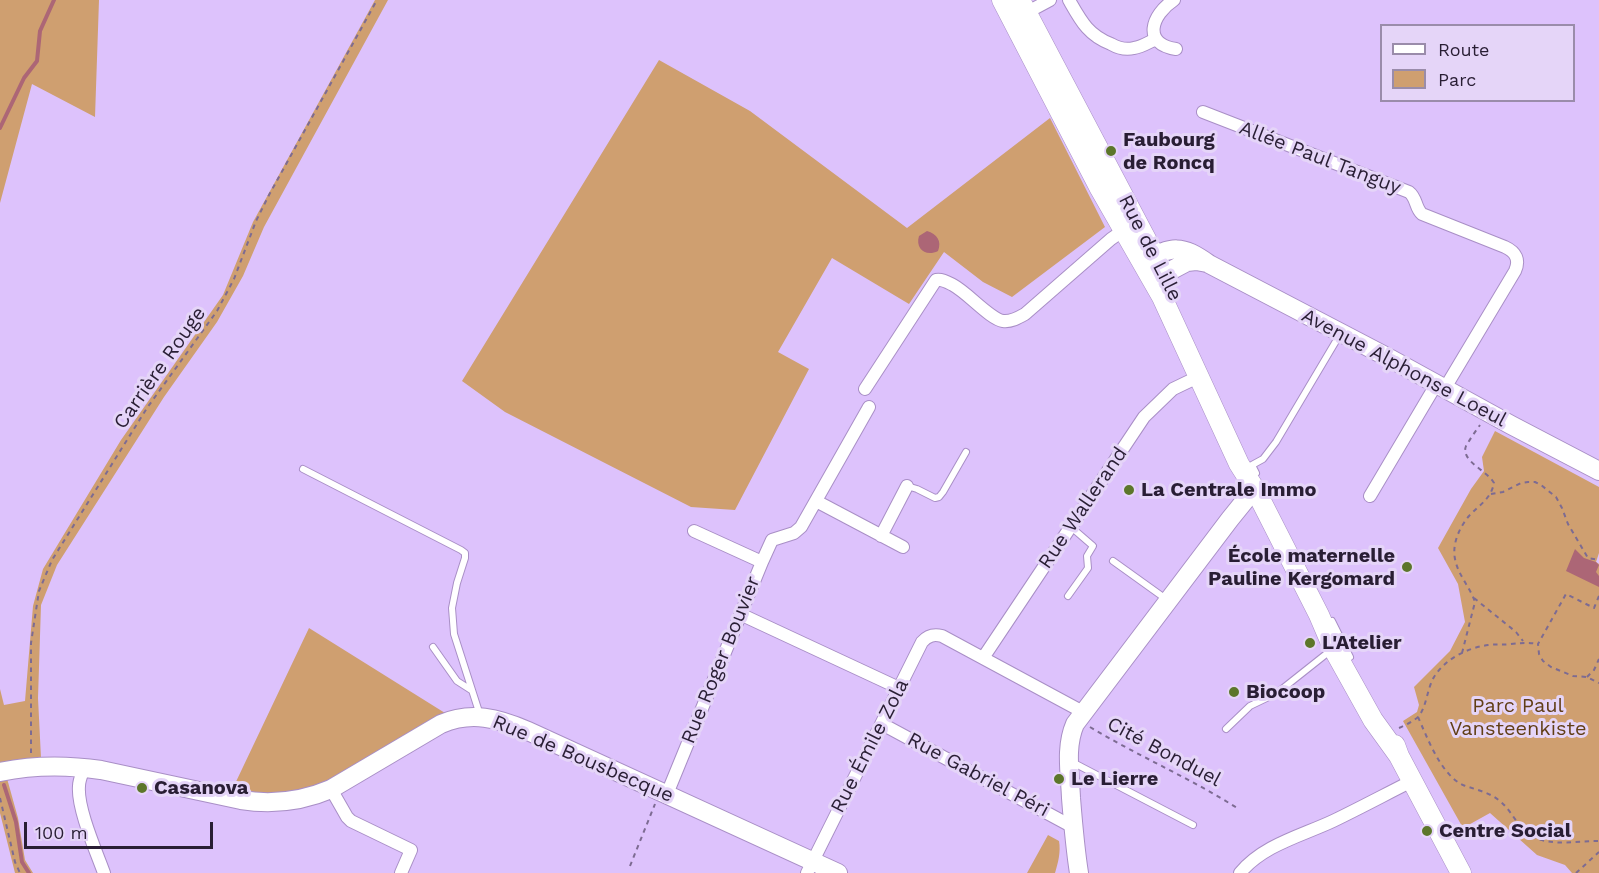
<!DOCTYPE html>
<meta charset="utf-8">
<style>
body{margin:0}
#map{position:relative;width:1599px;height:873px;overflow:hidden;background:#ddc2fc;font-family:"Work Sans",sans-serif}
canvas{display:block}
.legend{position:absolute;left:1380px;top:24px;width:195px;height:78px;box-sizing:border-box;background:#e5d5f8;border:2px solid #9a8caa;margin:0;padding:8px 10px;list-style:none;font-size:18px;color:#291e34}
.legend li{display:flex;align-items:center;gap:12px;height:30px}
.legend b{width:30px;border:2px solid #9a8caa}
.scale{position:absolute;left:24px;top:822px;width:189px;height:27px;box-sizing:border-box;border:3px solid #291e34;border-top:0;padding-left:8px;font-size:18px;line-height:21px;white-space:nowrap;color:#291e34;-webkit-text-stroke:4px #e5d5f8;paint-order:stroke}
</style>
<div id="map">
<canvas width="1599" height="873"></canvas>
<ul class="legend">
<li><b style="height:8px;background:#fff"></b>Route</li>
<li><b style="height:16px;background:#cf9f70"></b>Parc</li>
</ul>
<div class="scale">100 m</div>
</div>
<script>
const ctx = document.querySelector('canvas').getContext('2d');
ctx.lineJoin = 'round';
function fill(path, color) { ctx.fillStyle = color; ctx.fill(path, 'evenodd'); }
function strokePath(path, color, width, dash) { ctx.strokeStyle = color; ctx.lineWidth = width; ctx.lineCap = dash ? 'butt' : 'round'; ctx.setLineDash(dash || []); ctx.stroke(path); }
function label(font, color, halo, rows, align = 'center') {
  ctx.font = font + ' "Work Sans",sans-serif'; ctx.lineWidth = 6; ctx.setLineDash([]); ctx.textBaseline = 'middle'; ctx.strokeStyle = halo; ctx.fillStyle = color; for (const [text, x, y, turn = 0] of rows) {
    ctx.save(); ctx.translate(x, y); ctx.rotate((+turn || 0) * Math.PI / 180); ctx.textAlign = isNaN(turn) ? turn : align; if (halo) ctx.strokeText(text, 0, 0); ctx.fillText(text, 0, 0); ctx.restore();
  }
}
fill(new Path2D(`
 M0,0h99l-4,117 -63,-33 -32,119z
 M375,0h13l-124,227 -21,49 -26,46 -53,75 -107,168 -16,40 -3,93 3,60 -38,6 15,54 7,42 8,13h-18l-15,-60v-124l4,16 21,-4 8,-95 10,-37 78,-129 102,-145 30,-73z
 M659,60l91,51 157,117 143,-110 55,109 -93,70 -29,-15 -39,-30 -35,52 -77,-46 -54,94 31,17 -74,141 -44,-3 -186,-95 -43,-31z
 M1495,431l104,56v66l-3,9 3,2v309h-27l-7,-8 -28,-10 -47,-42 -27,15 -60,-107 14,-9 2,-7 -5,-18 36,-36 15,-29 -7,-38 -20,-36 33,-59 13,-18 -2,-14z
 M309,628l136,85 -102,60 -35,17 -39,5 -36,-7z
 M1048,835l11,6c2,11 -1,22 -4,32h-28z`), '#cf9f70');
fill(new Path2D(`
 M927,231c10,3 15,10 11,20 -12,6 -23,-2 -19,-15z
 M1575,549l9,9 12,4 3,3 -3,7 3,4v11l-33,-16z`), '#ac6676');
strokePath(new Path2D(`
 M0,128l24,-50 13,-17 3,-30 14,-31
 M4,785l12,37 6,40 7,11`), '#ac6676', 4);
const lane = new Path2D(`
 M303,469l158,81 4,3v5l-8,25 -5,25 2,26 26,81
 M1256,473l-4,-8 11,-6 13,-17 63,-106
 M907,486l10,3 18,9 4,-1 4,-5 23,-40
 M1113,561l53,38
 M1068,596l20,-28 -1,-12 6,-10 -22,-19
 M1332,621l18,36
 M433,647l24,34 14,9
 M1226,729l24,-23 27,-13 53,-42
 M1072,762l121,63`);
const street = new Path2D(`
 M1069,0c12,21 19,35 42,44 7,4 15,6 23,4 8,-1 15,-6 22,-9
 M1174,0c-23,15 -32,44 2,49
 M1022,15l28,-15
 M1203,112l206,80c8,6 6,16 13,22l83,33c11,5 15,13 10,24l-70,117
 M865,389l71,-109c6,-1 11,2 17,5 15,8 37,34 50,36 8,1 15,-3 22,-7l86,-75 13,-9
 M1370,496l67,-113
 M816,501l87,46
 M881,536l26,-50
 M762,562l10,-22 22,-7 7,-6 68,-120
 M740,614l159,74
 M983,658l161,-241 29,-28 27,-13
 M882,724l191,103
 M84,768c-2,6 -5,12 -5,18 -2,22 17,65 25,87
 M331,789l16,28 4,4 60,29 -10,23
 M667,794l95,-232 -68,-31
 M807,873l115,-231c6,-7 12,-8 20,-6l141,76
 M1240,873c23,-28 61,-37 93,-52 27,-13 53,-27 79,-40`);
const secondary = new Path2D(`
 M1143,261c30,-15 38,-17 66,3l182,95 120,66 88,46
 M1153,280l34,-18 9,-1 11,2
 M0,772c33,-7 68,-7 101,-2l140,30c32,5 60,2 90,-11l110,-65c30,-13 57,-6 87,7l310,142
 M1079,873c-4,-25 -6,-50 -8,-75 -1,-25 -6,-51 4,-74l155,-205 17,-21 9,-7`);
const primary = new Path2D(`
 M1002,0l97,187 63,110 77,167 17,27 63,124 15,35 39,70 26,36
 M1020,0l147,279
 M1395,745l4,11 62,117`);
strokePath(lane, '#a98fc6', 8);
strokePath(street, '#a98fc6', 14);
strokePath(secondary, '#a98fc6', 20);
strokePath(primary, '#a98fc6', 21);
strokePath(new Path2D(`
 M1491,494l12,-2 18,-9 7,-1h7l6,3 15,12 6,11 6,16 20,34 11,2
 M1599,596l-5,12 -28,-14 -28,50 1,10 4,7 8,6 22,9 14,1 12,6
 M1474,598l42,34 7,9
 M1462,653l13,-51c-5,-15 -17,-27 -20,-43 -3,-15 4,-31 14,-43 10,-11 22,-17 25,-33 -6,-12 -34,-22 -28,-37 4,-7 9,-14 14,-21
 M1587,677l7,-7 5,-11
 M1418,717c9,20 23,58 45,68 13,5 27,7 38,17 12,10 18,29 34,36 20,8 43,3 64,3
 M1090,727c48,29 100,51 147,81
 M1399,728c7,-3 15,-7 20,-12 8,-11 8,-27 15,-39 11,-18 33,-29 54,-32 8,-1 15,0 23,-1 11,-1 16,-2 27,0
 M31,753v-110l8,-52 13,-31 95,-152 70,-97 17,-32 22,-58 13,-26 108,-195
 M0,798l15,64 5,11
 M630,866l25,-62
 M1576,873l23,-21`), '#7d6b92', 2, [4.5, 4.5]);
strokePath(lane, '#fff', 6);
strokePath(street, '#fff', 12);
strokePath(secondary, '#fff', 18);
strokePath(primary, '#fff', 20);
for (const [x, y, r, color] of [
 [1111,151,6,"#5c762a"],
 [1129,490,6,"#5c762a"],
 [1407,567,6,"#5c762a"],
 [1310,643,6,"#5c762a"],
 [1234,692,6,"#5c762a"],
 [1059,779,6,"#5c762a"],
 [142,788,6,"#5c762a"],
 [1427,831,6,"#5c762a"]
]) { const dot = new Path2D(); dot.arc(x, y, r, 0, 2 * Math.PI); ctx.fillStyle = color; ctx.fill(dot); strokePath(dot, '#e5d5f8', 2); }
label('bold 20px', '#291e34', '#e5d5f8', [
 ["Faubourg",1123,140],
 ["de Roncq",1123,163],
 ["La Centrale Immo",1141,490],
 ["École maternelle",1395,556,"right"],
 ["Pauline Kergomard",1395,579,"right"],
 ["L'Atelier",1322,643],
 ["Biocoop",1246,692],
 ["Le Lierre",1071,779],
 ["Casanova",154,788],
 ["Centre Social",1439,831]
], 'left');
label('20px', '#291e34', '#e5d5f8', [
 ["Allée Paul Tanguy",1320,158,21],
 ["Rue de Lille",1150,248,63],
 ["Carrière Rouge",160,368,-55],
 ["Avenue Alphonse Loeul",1404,368,28],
 ["Rue Wallerand",1083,508,-56],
 ["Rue Roger Bouvier",721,660,-68],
 ["Rue Émile Zola",870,746,-63],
 ["Cité Bonduel",1164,752,28],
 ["Rue de Bousbecque",583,759,23],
 ["Rue Gabriel Péri",978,775,28]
]);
label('20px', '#613e16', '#e5d5f8', [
 ["Parc Paul",1518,706],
 ["Vansteenkiste",1518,729]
]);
</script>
